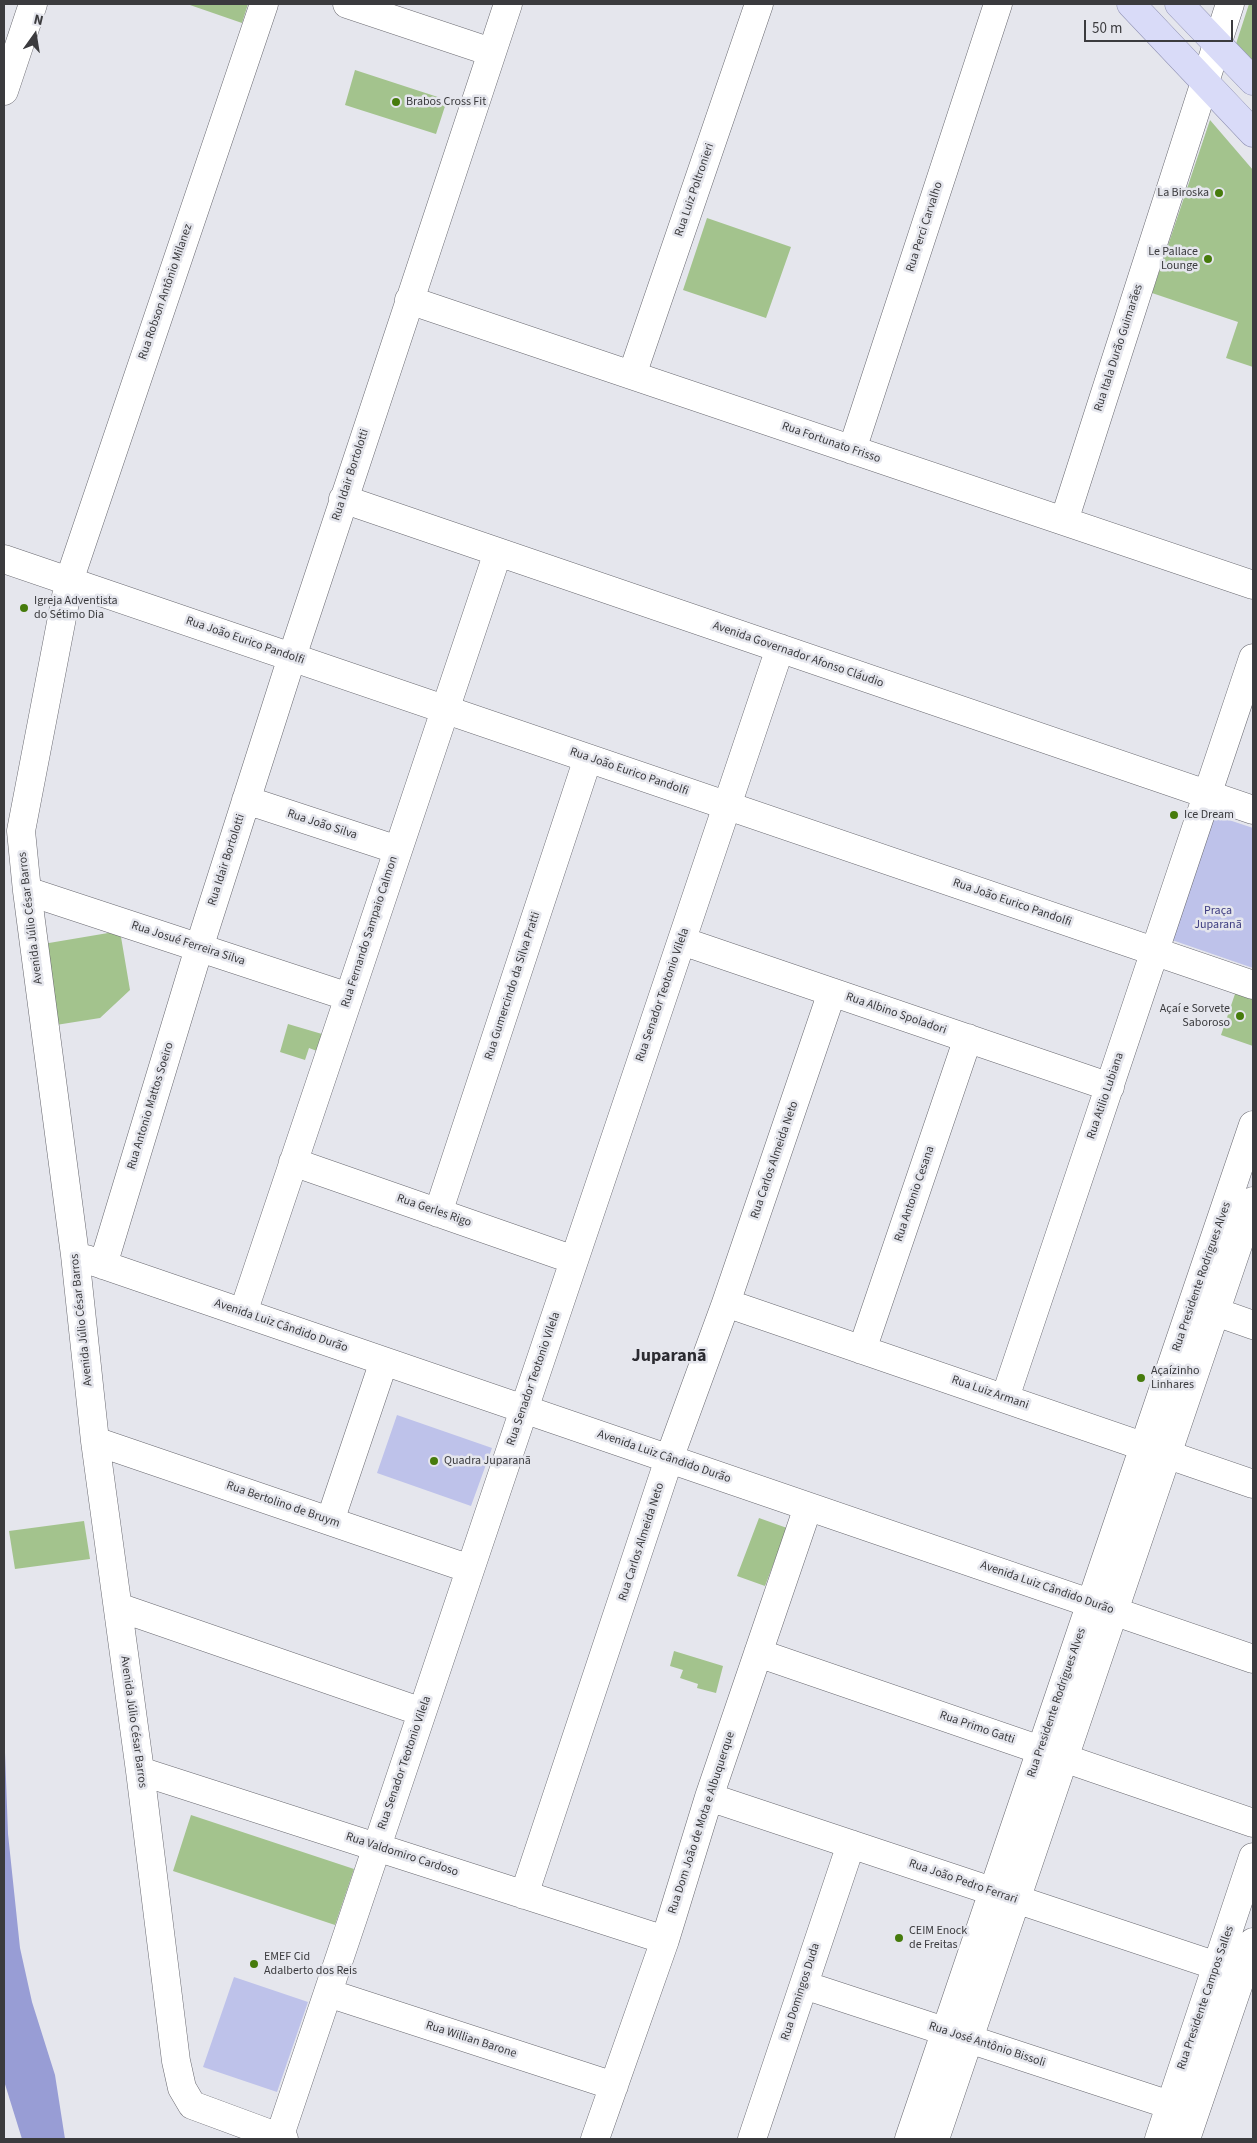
<!DOCTYPE html>
<meta charset="utf-8">
<style>
body{margin:0}
#map{position:relative;width:1257px;height:2143px;overflow:hidden;background:#e5e6ed;font-family:"Source Sans 3",sans-serif}
canvas{display:block}
.frame{position:absolute;inset:0;border:5px solid #3b3b3e;pointer-events:none}
.north{position:absolute;left:10px;top:10px;width:50px;height:50px;-webkit-text-stroke:4px #e5e6ed;paint-order:stroke;rotate:13deg;font-size:14px;font-weight:700;line-height:20px;text-align:center;color:#3b3b3e}
.north::after{content:'';display:block;margin:auto;width:18px;height:22px;background:#3b3b3e;clip-path:polygon(50% 0,100% 100%,50% 72%,0 100%)}
.scale{position:absolute;left:1084px;top:20px;width:149px;height:22px;box-sizing:border-box;border:2px solid #3b3b3e;border-top:0;padding-left:6px;font-size:15px;line-height:18px;white-space:nowrap;color:#3b3b3e;-webkit-text-stroke:4px #e5e6ed;paint-order:stroke}
</style>
<div id="map">
<canvas width="1257" height="2143"></canvas>
<div class="frame"></div>
<div class="north">N</div>
<div class="scale">50 m</div>
</div>
<script>
const ctx = document.querySelector('canvas').getContext('2d');
ctx.lineJoin = 'round';
function fill(path, color) { ctx.fillStyle = color; ctx.fill(path, 'evenodd'); }
function strokePath(path, color, width, dash) { ctx.strokeStyle = color; ctx.lineWidth = width; ctx.lineCap = dash ? 'butt' : 'round'; ctx.setLineDash(dash || []); ctx.stroke(path); }
function label(font, color, halo, rows, align = 'center') {
  ctx.font = font + ' "Source Sans 3",sans-serif'; ctx.lineWidth = 5; ctx.setLineDash([]); ctx.textBaseline = 'middle'; ctx.strokeStyle = halo; ctx.fillStyle = color; for (const [text, x, y, turn = 0] of rows) {
    ctx.save(); ctx.translate(x, y); ctx.rotate((+turn || 0) * Math.PI / 180); ctx.textAlign = isNaN(turn) ? turn : align; if (halo) ctx.strokeText(text, 0, 0); ctx.fillText(text, 0, 0); ctx.restore();
  }
}
fill(new Path2D(`
 M1214,815l39,13v140l-81,-28z
 M397,1415l95,33 -21,58 -94,-33z
 M234,1977l74,25 -31,90 -74,-25z`), '#bec2ea');
fill(new Path2D(`
 M4,1725l4,109 12,114 12,54 23,73 10,64h-43l-18,-58z`), '#989dd5');
fill(new Path2D(`
 M187,4h61l-6,19z
 M1249,4h4v66l-19,-20z
 M355,70l92,30 -11,34 -91,-29z
 M1210,120l43,50v197l-27,-9 12,-36 -86,-29z
 M707,218l84,29 -25,71 -83,-28z
 M120,931l10,59 -30,28 -44,7 -13,-81z
 M1236,991l17,5v50l-32,-11z
 M288,1024l34,10 -5,17 -8,-3 -4,12 -25,-8z
 M759,1518l28,10 -22,58 -28,-10z
 M84,1521l6,38 -75,10 -6,-38z
 M674,1651l49,15 -7,27 -19,-5 1,-4 -18,-6 3,-8 -13,-4z
 M191,1815l163,54 -19,56 -162,-54z`), '#a3c38d');
const minor = new Path2D(`
 M264,4l-195,577 -48,250 6,60 48,364 20,186 45,330 36,290 6,27 10,17 92,34
 M347,4l144,48
 M4,91l29,-87
 M409,300l844,285
 M632,375l127,-371
 M852,450l146,-446
 M343,499l910,311
 M1064,521l166,-517
 M4,559l1249,426
 M246,800l152,50
 M27,891l322,106
 M682,941l428,146
 M293,1162l281,98
 M438,1213l150,-455
 M86,1259l1167,400
 M103,1265l96,-317 93,-291 216,-653
 M726,1303l527,181
 M1199,1306l54,19
 M243,1313l255,-761
 M862,1350l106,-312
 M1005,1398l248,-740
 M95,1441l375,128
 M330,1521l54,-160
 M118,1607l304,105
 M758,1653l495,170
 M140,1771l525,169
 M709,1797l508,169
 M524,1895l145,-436 57,-156 106,-311
 M804,1985l366,120
 M328,1993l286,93
 M279,2138l501,-1490
 M595,2139l70,-199 44,-143 99,-290
 M752,2139l99,-295
 M909,2139l344,-1014
 M935,2139l318,-938
 M1159,2139l94,-282
 M1186,2139l67,-197`);
const major = new Path2D(`
 M1131,4l122,129
 M1179,4l74,77`);
strokePath(minor, '#696970', 29);
strokePath(major, '#9193b4', 29);
strokePath(minor, '#fff', 28);
strokePath(major, '#d9dbf8', 28);
for (const [x, y, r, color] of [
 [396,102,5,"#467b0c"],
 [1219,193,5,"#467b0c"],
 [1208,259,5,"#467b0c"],
 [24,608,5,"#467b0c"],
 [1174,815,5,"#467b0c"],
 [1240,1016,5,"#467b0c"],
 [1141,1378,5,"#467b0c"],
 [434,1461,5,"#467b0c"],
 [899,1938,5,"#467b0c"],
 [254,1964,5,"#467b0c"]
]) { const dot = new Path2D(); dot.arc(x, y, r, 0, 2 * Math.PI); ctx.fillStyle = color; ctx.fill(dot); strokePath(dot, '#e5e6ed', 2); }
label('12px', '#3b3b3e', '#e5e6ed', [
 ["Brabos Cross Fit",406,102],
 ["La Biroska",1209,193,"right"],
 ["Le Pallace",1198,252,"right"],
 ["Lounge",1198,266,"right"],
 ["Igreja Adventista",34,601],
 ["do Sétimo Dia",34,615],
 ["Ice Dream",1184,815],
 ["Açaí e Sorvete",1230,1009,"right"],
 ["Saboroso",1230,1023,"right"],
 ["Açaízinho",1151,1371],
 ["Linhares",1151,1385],
 ["Quadra Juparanã",444,1461],
 ["CEIM Enock",909,1931],
 ["de Freitas",909,1945],
 ["EMEF Cid",264,1957],
 ["Adalberto dos Reis",264,1971]
], 'left');
label('12px', '#3b3b3e', '#e5e6ed', [
 ["Rua Luiz Poltronieri",695,190,-71],
 ["Rua Perci Carvalho",925,227,-72],
 ["Rua Robson Antônio Milanez",166,292,-71],
 ["Rua Itala Durão Guimarães",1119,348,-72],
 ["Rua Fortunato Frisso",831,443,19],
 ["Rua Idair Bortolotti",351,475,-72],
 ["Rua João Eurico Pandolfi",245,641,19],
 ["Avenida Governador Afonso Cláudio",798,655,19],
 ["Rua João Eurico Pandolfi",629,772,19],
 ["Rua João Silva",322,825,18],
 ["Rua Idair Bortolotti",227,860,-72],
 ["Rua João Eurico Pandolfi",1012,903,19],
 ["Avenida Júlio César Barros",31,918,-97],
 ["Rua Fernando Sampaio Calmon",370,932,-72],
 ["Rua Josué Ferreira Silva",188,944,18],
 ["Rua Gumercindo da Silva Pratti",513,986,-72],
 ["Rua Senador Teotonio Vilela",663,995,-71],
 ["Rua Albino Spoladori",896,1014,19],
 ["Rua Atilio Lubiana",1106,1096,-71],
 ["Rua Antonio Mattos Soeiro",151,1106,-73],
 ["Rua Carlos Almeida Neto",775,1160,-71],
 ["Rua Antonio Cesana",915,1194,-71],
 ["Rua Gerles Rigo",434,1211,19],
 ["Rua Presidente Rodrigues Alves",1202,1277,-71],
 ["Avenida Júlio César Barros",82,1320,-96],
 ["Avenida Luiz Cândido Durão",281,1326,19],
 ["Rua Senador Teotonio Vilela",534,1379,-71],
 ["Rua Luiz Armani",990,1393,19],
 ["Avenida Luiz Cândido Durão",664,1457,19],
 ["Rua Bertolino de Bruym",283,1505,19],
 ["Rua Carlos Almeida Neto",642,1542,-72],
 ["Avenida Luiz Cândido Durão",1047,1588,19],
 ["Rua Presidente Rodrigues Alves",1057,1703,-71],
 ["Avenida Júlio César Barros",133,1722,82],
 ["Rua Primo Gatti",977,1728,19],
 ["Rua Senador Teotonio Vilela",405,1763,-71],
 ["Rua Dom João de Mota e Albuquerque",702,1823,-72],
 ["Rua Valdomiro Cardoso",402,1855,18],
 ["Rua João Pedro Ferrari",963,1882,19],
 ["Rua Domingos Duda",801,1992,-72],
 ["Rua Presidente Campos Salles",1206,1998,-71],
 ["Rua Willian Barone",471,2040,18],
 ["Rua José Antônio Bissoli",987,2045,18]
]);
label('12px', '#3d3c80', '#e5e6ed', [
 ["Praça",1218,911],
 ["Juparanã",1218,925]
]);
label('bold 18px', '#2b2b31', '#e5e6ed', [
 ["Juparanã",669,1357]
]);
</script>
